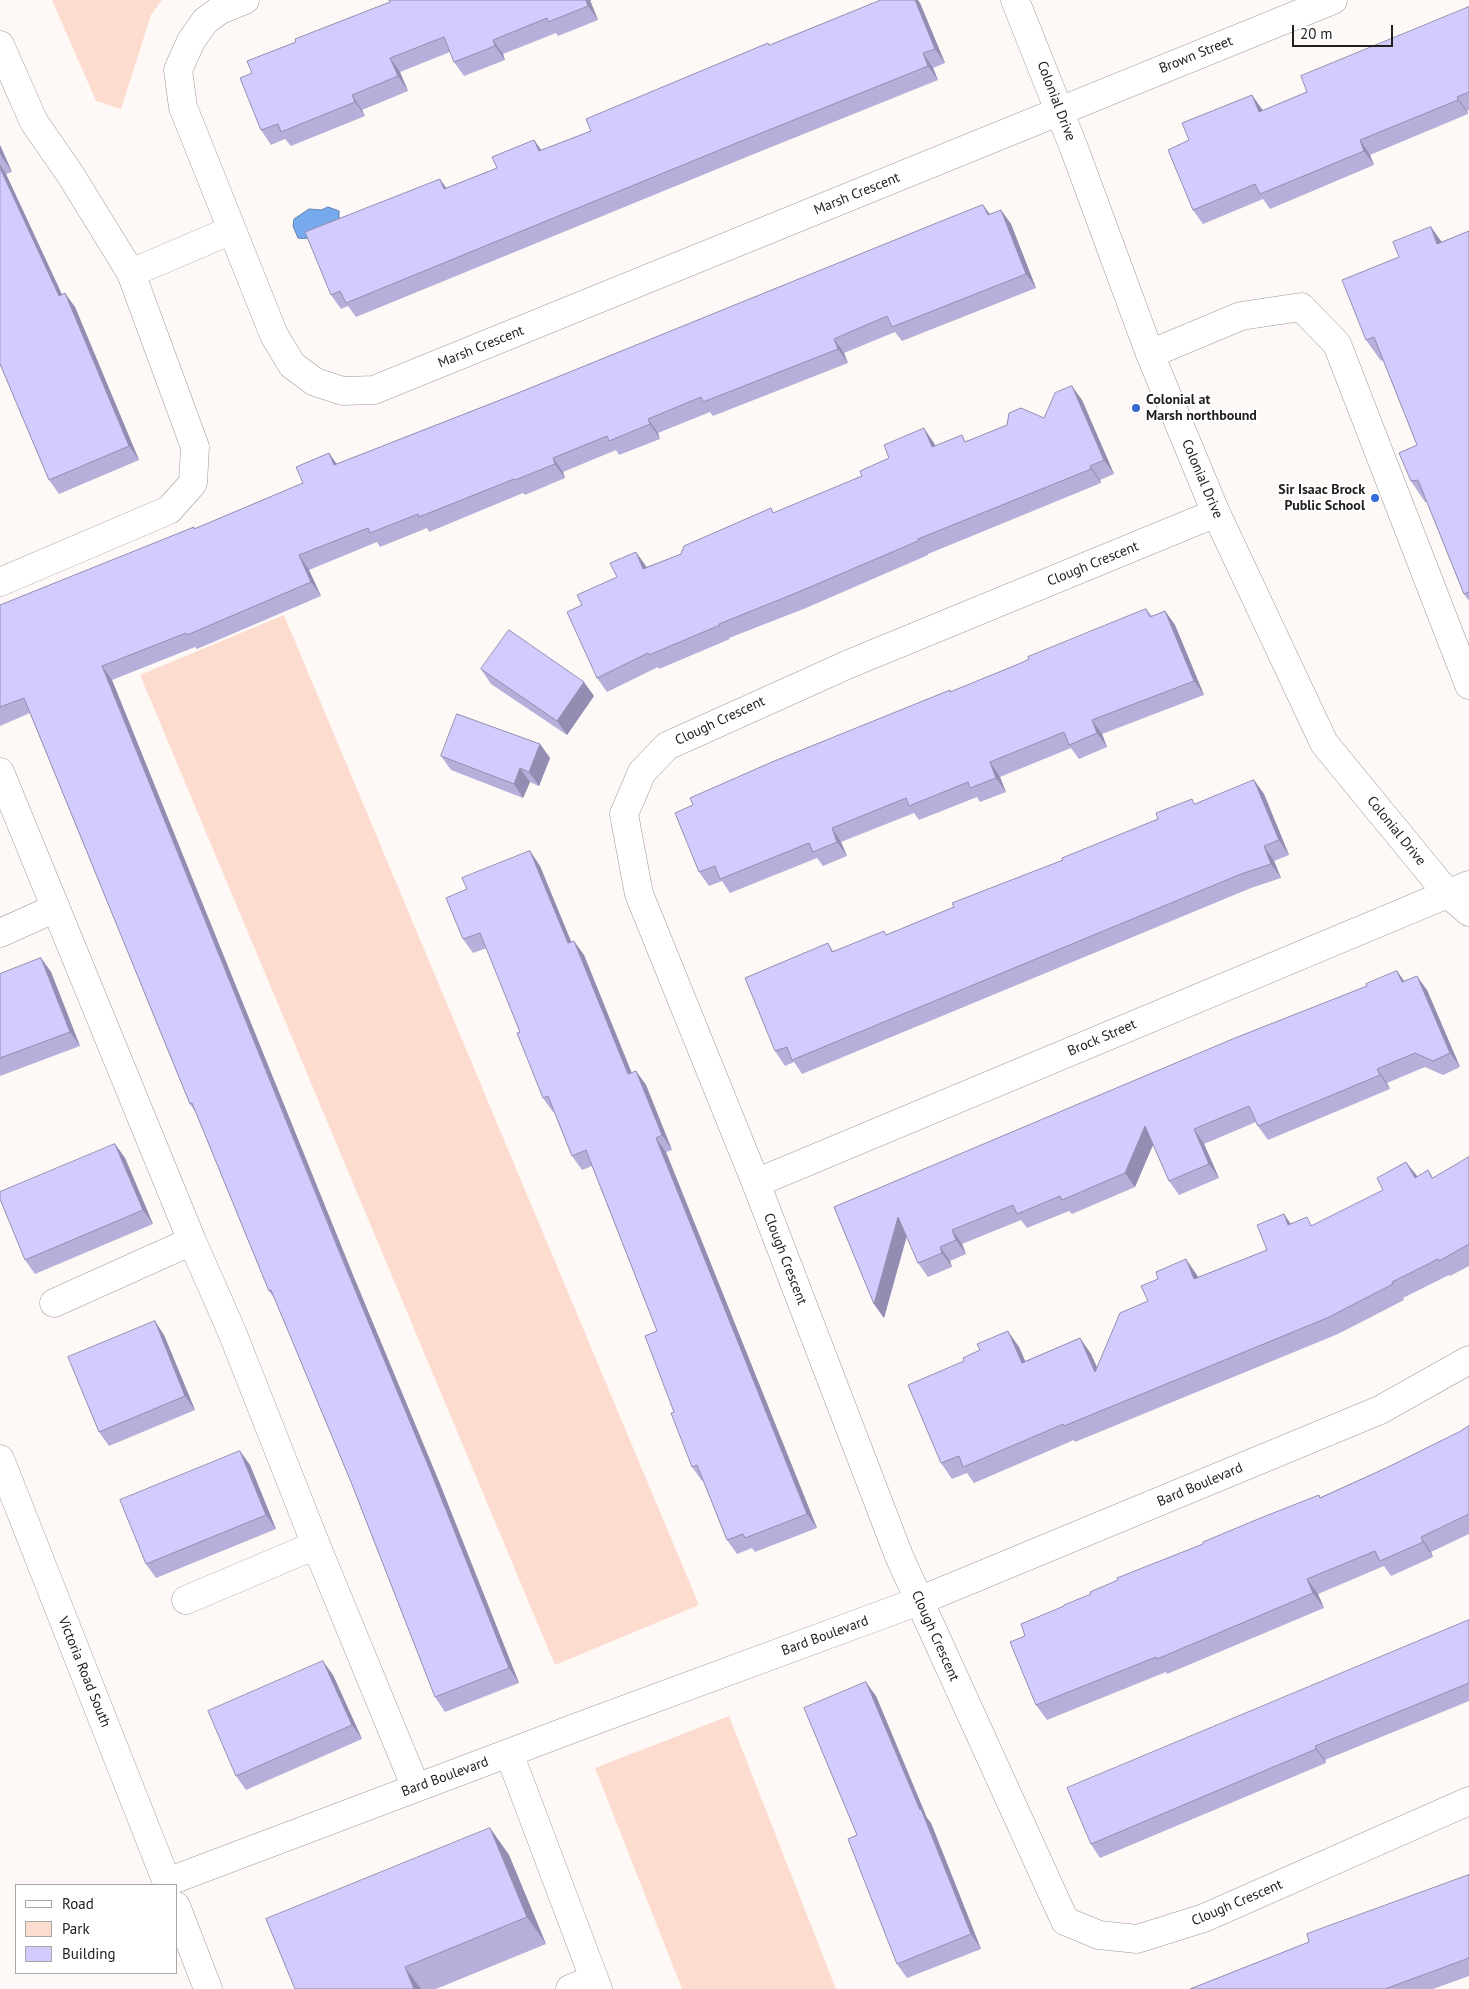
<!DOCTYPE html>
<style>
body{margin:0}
#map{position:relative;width:1469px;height:1989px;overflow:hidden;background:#fef9f7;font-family:"PT Sans",sans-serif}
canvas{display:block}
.legend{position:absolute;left:15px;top:1884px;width:162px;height:90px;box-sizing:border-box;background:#fff;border:1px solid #a7a6a5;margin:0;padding:6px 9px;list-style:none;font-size:15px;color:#22201f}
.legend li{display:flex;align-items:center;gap:10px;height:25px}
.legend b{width:25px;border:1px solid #a7a6a5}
.scale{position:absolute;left:1292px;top:25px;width:101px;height:22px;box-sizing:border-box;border:2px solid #22201f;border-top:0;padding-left:6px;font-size:15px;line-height:18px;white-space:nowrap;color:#22201f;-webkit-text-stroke:4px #fff;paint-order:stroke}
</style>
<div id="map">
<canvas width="1469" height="1989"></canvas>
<ul class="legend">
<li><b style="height:6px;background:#fff"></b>Road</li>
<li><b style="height:14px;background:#fddcd0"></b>Park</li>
<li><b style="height:14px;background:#d2cbfd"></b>Building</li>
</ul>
<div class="scale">20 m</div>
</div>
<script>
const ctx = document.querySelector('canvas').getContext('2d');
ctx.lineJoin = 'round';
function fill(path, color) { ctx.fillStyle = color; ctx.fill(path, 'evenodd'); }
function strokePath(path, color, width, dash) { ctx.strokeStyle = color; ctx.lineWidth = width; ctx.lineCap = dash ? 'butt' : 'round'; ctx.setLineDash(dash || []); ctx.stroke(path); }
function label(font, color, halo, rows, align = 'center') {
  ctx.font = font + ' "PT Sans",sans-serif'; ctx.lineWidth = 4; ctx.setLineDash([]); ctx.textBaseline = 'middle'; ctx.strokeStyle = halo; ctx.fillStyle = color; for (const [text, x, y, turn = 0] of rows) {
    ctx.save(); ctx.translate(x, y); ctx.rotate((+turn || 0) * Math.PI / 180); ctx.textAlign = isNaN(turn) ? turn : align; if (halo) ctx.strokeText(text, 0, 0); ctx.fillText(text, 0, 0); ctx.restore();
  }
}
fill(new Path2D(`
 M52,0h110l-11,15 -30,94 -25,-8z
 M284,615l415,990 -144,60 -415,-990z
 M729,1716l107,273h-154l-87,-221z`), '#fddcd0');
const water = new Path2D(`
 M328,207l11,4v12c-13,7 -26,18 -41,15l-5,-12 1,-7 15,-10 12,1z`);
fill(water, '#76aaed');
strokePath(water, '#5d81af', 1);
const minor = new Path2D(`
 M245,0l-25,10 -15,11 -14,20 -13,29 5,37 91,228 18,30 23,17 28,9 31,-1 959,-390
 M1015,0l59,148 76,206 66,159 108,230 123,150 22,19
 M0,45l34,77 36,52 61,99 64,174 -2,36 -24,27 -169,72
 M131,273l101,-43
 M1150,354l91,-38 60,-9 36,37 132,341
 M1216,513l-367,151 -182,82 -25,26 -18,42 15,80 117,289 143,373 166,365 34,14 38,4 67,-21 265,-117
 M0,772l192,469 40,91 84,213 100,243
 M0,933l56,-25
 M756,1183l713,-298
 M54,1303l138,-62
 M186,1600l130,-55
 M509,1753l89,236
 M167,1882l421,-159 331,-122 461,-191 89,-50
 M570,1989l24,-10`);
const major = new Path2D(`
 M0,1459l168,426
 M176,1906l32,83`);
strokePath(minor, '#9d9998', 29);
strokePath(major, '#9d9998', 29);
strokePath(minor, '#fff', 28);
strokePath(major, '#fff', 28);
fill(new Path2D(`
 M391,0h201l-2,1 8,19 -40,16 -2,-3 -53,21 2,6 -41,16 -10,-14 -4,-10 -50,20 8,19 -46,19 3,6 -74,30 -6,-7 -14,6 -10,-15 -9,-57 44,-31 94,-40z
 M920,3l25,60 -12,5 5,12 -189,76 -393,161 -8,-11 -7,3 -10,-14 115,-107 51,-20 37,-28 7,10 50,-19 178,-86z
 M1469,7v103l-2,1 1,3 -98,41 4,10 -104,44 -7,-10 -60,25 -10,-14 69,-101 1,2 44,-19z
 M0,145l12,27 -6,2 56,120 13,13 64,153 -80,34 -10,-14 -49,-116z
 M983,205l7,9 11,-4 10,14 25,64 -134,53 -7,-9 -51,21 4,10 -135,53 -3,-4 -52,21 2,6 -41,16 -3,-5 -53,22 2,6 -40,17 -2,-2 -94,39 -2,-4 -47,19 -3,-5 -68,28 12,26 -124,53 -2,-2 -83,33 241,595 87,209 79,199 -74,29 -10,-15 -84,-215 -76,-183 -6,-8 -73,-178 -6,-9 -160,-391 -30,13v-121l195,-76 108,-46 26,-30 8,11 176,-69z
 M1431,227l10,15 28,-11v370l-5,-7 -37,-92h-2l-14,-21 6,-36 -34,-85 -2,1 -15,-21 33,-83z
 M1082,400l32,74 -14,6 1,3 -173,71v1l-122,53 -77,30 1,1 -71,30 -1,-2 -51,25 -10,-14 -15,-73 64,-38 35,-13 181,-78 72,-33 1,3 31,-5 78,-23z
 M1146,609l6,7 13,-5 10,14 29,70 -102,39 5,13 -28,12 -8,-11 -71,29 6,15 -26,10 -3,-5 -58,23 -5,-7 -73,29 6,14 -24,10 -6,-8 -87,35 -8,-12 -13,5 -10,-14 -6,-67 257,-115 1,2 70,-29z
 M481,669l113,27 -27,39 -76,-51z
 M540,744l10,14 -11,28 -9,-4 -7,16 -72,-28 -10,-14z
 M1254,780l10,14 25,61 -15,6 7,17 -30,10 -449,186 -8,-12 -9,4 -10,-15 53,-108 5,8 54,-16 67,-28 204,-88z
 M530,851l10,15 31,76 13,13 48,118 4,-2 10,14 26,65 -6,2 151,376 -62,24 -3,-4 -15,6 -10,-14 -24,-60 -1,1 -10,-14 -18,-55 -17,-81 -65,-165 -10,4 -10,-14 -18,-44h-1l-10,-14 -23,-66 -33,-84 -14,5 -10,-14 4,-50z
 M41,958l10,14 29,74 -80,30v-102z
 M1397,971l7,10 23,9 33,77 -17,8 -18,-8 -38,16 3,6 -122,51 -10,-14 -2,-4 -52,22 15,34 -40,17 -10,-14 -16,-36 -18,42 -63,27 -3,-3 -42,17 -6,-8 -59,24 4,10 -16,7 2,6 -24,10 -10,-14 -11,-27 -23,82 -10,-14 -40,-97 533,-221z
 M115,1144l10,14 28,66 -118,50 -10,-14z
 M1469,1157v109l-19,10 -1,-1 -46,23 1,2 -66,34 -263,108 -1,-2 -100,43 -7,-10 -15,6 -11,-16 78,-116 6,14 55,-23 11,16 6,13 51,-66 10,-22 39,-4 1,2 69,-27 24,-26 22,1 104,-48 11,-7 5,8z
 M164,1335l31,75 -86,36 -10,-14z
 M1469,1426v108l-38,18 2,5 -42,19 -7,-10 -66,28 6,14 -157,66 -1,-2 -119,48 -11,-15 -11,-69 39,-30 257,-109 65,-29 73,-36z
 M240,1451l10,14 26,64 -120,49 -10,-14z
 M1469,1620v81l-144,59 1,3 -226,95 -9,-14z
 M333,1675l29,64 -116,51 -10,-14z
 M876,1696l51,122 4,5 50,126 -74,29 -10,-14 -40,-129z
 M490,1828l19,27 37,89 -110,45h-141z
 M1469,1875v101l-36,13h-243l119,-47z`), '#b5afda');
fill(new Path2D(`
 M586,0h4l8,20 -10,-14z
 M915,0h3l2,3 25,60 -10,-14z
 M493,40l10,14 2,6 -10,-14z
 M923,53l10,15 5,12 -10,-14z
 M390,58l10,14 8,19 -10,-15z
 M352,95l10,15 3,6 -10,-14z
 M1252,95l10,14 7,18 -10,-15z
 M1457,97l10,14 1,3 -10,-14z
 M534,140l10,14 -5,-3z
 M1360,140l10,15 4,10 -10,-14z
 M0,145l12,27 -10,-15 -2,-4z
 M0,165l6,9 63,136 -10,-14 -59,-128z
 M440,179l10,14 -6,-4z
 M983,205l10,14 -5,-4z
 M1001,210l10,14 25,64 -10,-14z
 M1431,227l15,21 -9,-4z
 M65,293l10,14 64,153 -10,-14z
 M834,339l10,14 4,10 -10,-14z
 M1072,386l10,14 32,74 -10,-14z
 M648,419l10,14 2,6 -10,-15z
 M924,428l10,15 8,19 -10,-15z
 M329,453l10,15 -5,-3z
 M553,458l10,14 2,6 -10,-14z
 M1090,466l10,14 1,3 -10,-14z
 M636,552l10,14 7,17 -10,-14z
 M299,555l10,15 12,26 -10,-14z
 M1165,611l10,14 29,70 -10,-14z
 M102,666l10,14 241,595 87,209 79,199 -10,-15z
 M584,682l10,14 -27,39 -10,-14z
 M1092,720l10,14 5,13 -10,-14z
 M540,744l10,14 -11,28 -10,-14z
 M990,762l10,15 6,15 -10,-14z
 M520,768l10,14 -7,16 -9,-14z
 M1254,780l10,14 25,61 -10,-15z
 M832,828l9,14 6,14 -10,-14z
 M1264,846l10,15 7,17 -10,-14z
 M530,851l10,15 38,92 -10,-15z
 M574,941l10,14 54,134 -10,-15z
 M41,958l10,14 29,74 -10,-14z
 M1397,971l10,14 -5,-3z
 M1417,976l10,14 33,77 -10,-14z
 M1377,1069l10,14 3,6 -10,-14z
 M636,1071l10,14 26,65 -10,-15z
 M1145,1126l10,14 -20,47 -10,-14z
 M1194,1129l10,15 15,34 -10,-14z
 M656,1138l10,14 151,376 -10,-14z
 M115,1144l10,14 28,66 -10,-14z
 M1406,1162l12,15 -3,1z
 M1284,1214l11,16 -7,-5z
 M898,1217l10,14 -24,87 -10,-14z
 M952,1230l10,14 4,10 -10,-14z
 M940,1247l10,14 2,6 -10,-14z
 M1186,1259l11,16 8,19 -11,-15z
 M155,1321l9,14 31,75 -10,-14z
 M1008,1331l11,16 14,32 -11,-16z
 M1080,1338l11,16 15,34 -11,-16z
 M240,1451l10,14 26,64 -10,-14z
 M1421,1537l10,15 2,5 -10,-15z
 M1307,1579l11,15 6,14 -11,-15z
 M323,1661l10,14 29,64 -10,-14z
 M866,1682l10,14 51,122 4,5 50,126 -10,-15 -51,-124z
 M1315,1746l10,14 1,3 -10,-14z
 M490,1828l19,27 37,89 -19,-27z
 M405,1967l16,22h-7z`), '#938eb1');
const building = new Path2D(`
 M389,0h197l2,6 -40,16 -1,-4 -54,22 2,6 -41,16 -10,-25 -54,21 8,18 -46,19 3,7 -74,30 -3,-8 -17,6 -21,-52 12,-5 -5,-12 49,-19 -1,-3 95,-37z
 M881,0h34l20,49 -12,4 5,13 -189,76 -393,161 -6,-12 -9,4 -26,-63 135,-53 4,10 53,-21 -5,-11 42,-17 5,11 52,-20 -5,-12 182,-76 1,2z
 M1469,7v85l-12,5 1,3 -98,40 4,11 -104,43 -5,-10 -62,26 -25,-60 21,-10 -7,-17 70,-28 7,17 48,-20 -6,-16z
 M0,168l59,128 6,-3 64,153 -80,34 -49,-116z
 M983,205l5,10 13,-5 25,64 -134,53 -5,-11 -53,23 4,10 -135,53 -2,-5 -53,22 2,5 -41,17 -2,-5 -54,22 2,6 -40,16 -1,-1 -95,38 -1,-3 -48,19 -2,-5 -69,27 12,27 -124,53 -1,-2 -84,33 241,595 87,209 79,198 -74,29 -84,-215 -80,-192 -2,1 -77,-188 -2,1 -166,-406 -24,9v-102l194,-78v2l109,-46 -7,-16 33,-14 5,12 179,-70 436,-177z
 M1431,227l6,17 32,-13v361l-5,2 -46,-114 -7,1 -12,-28 18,-8 -43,-108 -8,3 -24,-60 57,-23 -6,-15z
 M1072,386l32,74 -14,6 1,3 -173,70v2l-122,52 -77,31 1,1 -71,30 -1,-2 -51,25 -30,-66 15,-7 -5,-10 40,-18 -7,-14 26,-11 7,17 38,-15 3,-8 87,-38 2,5 89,-37 -2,-5 29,-13 -5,-13 40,-17 8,19 30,-12 3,7 42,-17 2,-12 12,-5 23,10 11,-25z
 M1146,609l4,8 15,-6 29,70 -102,39 5,13 -28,12 -5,-13 -74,30 6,16 -26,10 -2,-6 -59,24 -3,-8 -74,30 5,14 -24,10 -4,-9 -89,36 -5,-13 -16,6 -24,-59 18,-8 -3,-7 82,-36 178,-72v2l71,-29 8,-4 -1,-2z
 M509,630l75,52 -27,39 -76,-52z
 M457,714l83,30 -11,28 -9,-4 -6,16 -73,-28z
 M1254,780l25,60 -15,6 7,18 -30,10 -449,186 -5,-13 -12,4 -30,-73 83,-35 4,9 52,-21 2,4 68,-28 -2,-4 111,-43 -1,-2 96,-39 -2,-6 36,-14 2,5z
 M530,851l38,92 6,-2 54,133 8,-3 26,64 -6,3 151,376 -62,24 -2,-4 -16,6 -30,-75 -5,2 -21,-54 3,-1 -29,-76 12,-5 -71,-181 -14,6 -24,-60 -5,2 -26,-65 3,-1 -40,-99 -17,6 -17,-41 21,-9 -5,-11z
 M41,958l29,74 -70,26v-84z
 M1397,971l5,11 15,-6 33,77 -17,8 -18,-8 -38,16 3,6 -122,51 -9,-20 -55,23 15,35 -40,17 -24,-55 -20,47 -63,27 -2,-4 -43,18 -4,-9 -61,25 4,10 -16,7 2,6 -24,10 -20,-46 -24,87 -40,-97 401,-169 132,-52 -1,-2z
 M115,1144l28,66 -118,50 -25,-61v-7z
 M1469,1157v87l-30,17 -1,-2 -46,23 1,2 -66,34 -263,108 -1,-2 -100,43 -4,-11 -18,7 -33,-78 56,-24 -1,-3 17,-8 -3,-6 31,-13 14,32 58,-25 15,34 25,-59 28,-12 -7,-15 17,-7 -2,-7 30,-13 8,20 73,-29 -10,-25 27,-11 4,11 19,-8 4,9 72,-36 -6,-12 29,-16 9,16 13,-8 4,8z
 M155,1321l30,75 -86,36 -31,-75z
 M1469,1426v88l-48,23 2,5 -43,19 -5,-10 -68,28 6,14 -156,66 -1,-2 -120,48 -26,-63 15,-6 -4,-12 43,-18v-1l27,-11 -1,-2 28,-12 -1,-2 86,-34v-2l60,-25 56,-22 1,3 66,-30 73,-36z
 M240,1451l26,64 -120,49 -26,-64z
 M1469,1620v63l-154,63 1,3 -225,95 -24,-56z
 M323,1661l29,64 -116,51 -28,-65z
 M866,1682l54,128 1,-1 50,125 -74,30 -49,-125 9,-4 -53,-127z
 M490,1828l37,89 -122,50 9,22h-119l-29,-70z
 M1469,1875v83l-84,31h-195l119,-47 -2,-8z`);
fill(building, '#d2cbfd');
strokePath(building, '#938eb1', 1);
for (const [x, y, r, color] of [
 [1136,408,5,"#326ad8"],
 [1375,498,5,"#326ad8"]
]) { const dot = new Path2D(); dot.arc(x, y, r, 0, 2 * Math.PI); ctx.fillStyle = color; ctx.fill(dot); strokePath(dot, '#fff', 2); }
label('14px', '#22201f', '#fff', [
 ["Brown Street",1196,55,-22],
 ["Colonial Drive",1056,101,69],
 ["Marsh Crescent",857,194,-22],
 ["Marsh Crescent",481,347,-22],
 ["Colonial Drive",1202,479,67],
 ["Clough Crescent",1093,564,-22],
 ["Clough Crescent",720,721,-25],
 ["Colonial Drive",1396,831,51],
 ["Brock Street",1102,1038,-23],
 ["Clough Crescent",785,1259,69],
 ["Bard Boulevard",1200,1485,-23],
 ["Bard Boulevard",825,1636,-20],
 ["Clough Crescent",935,1636,66],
 ["Victoria Road South",84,1672,68],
 ["Bard Boulevard",445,1777,-20],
 ["Clough Crescent",1237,1903,-23]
]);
label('bold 14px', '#22201f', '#fff', [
 ["Colonial at",1146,400],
 ["Marsh northbound",1146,416],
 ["Sir Isaac Brock",1365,490,"right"],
 ["Public School",1365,506,"right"]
], 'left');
</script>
